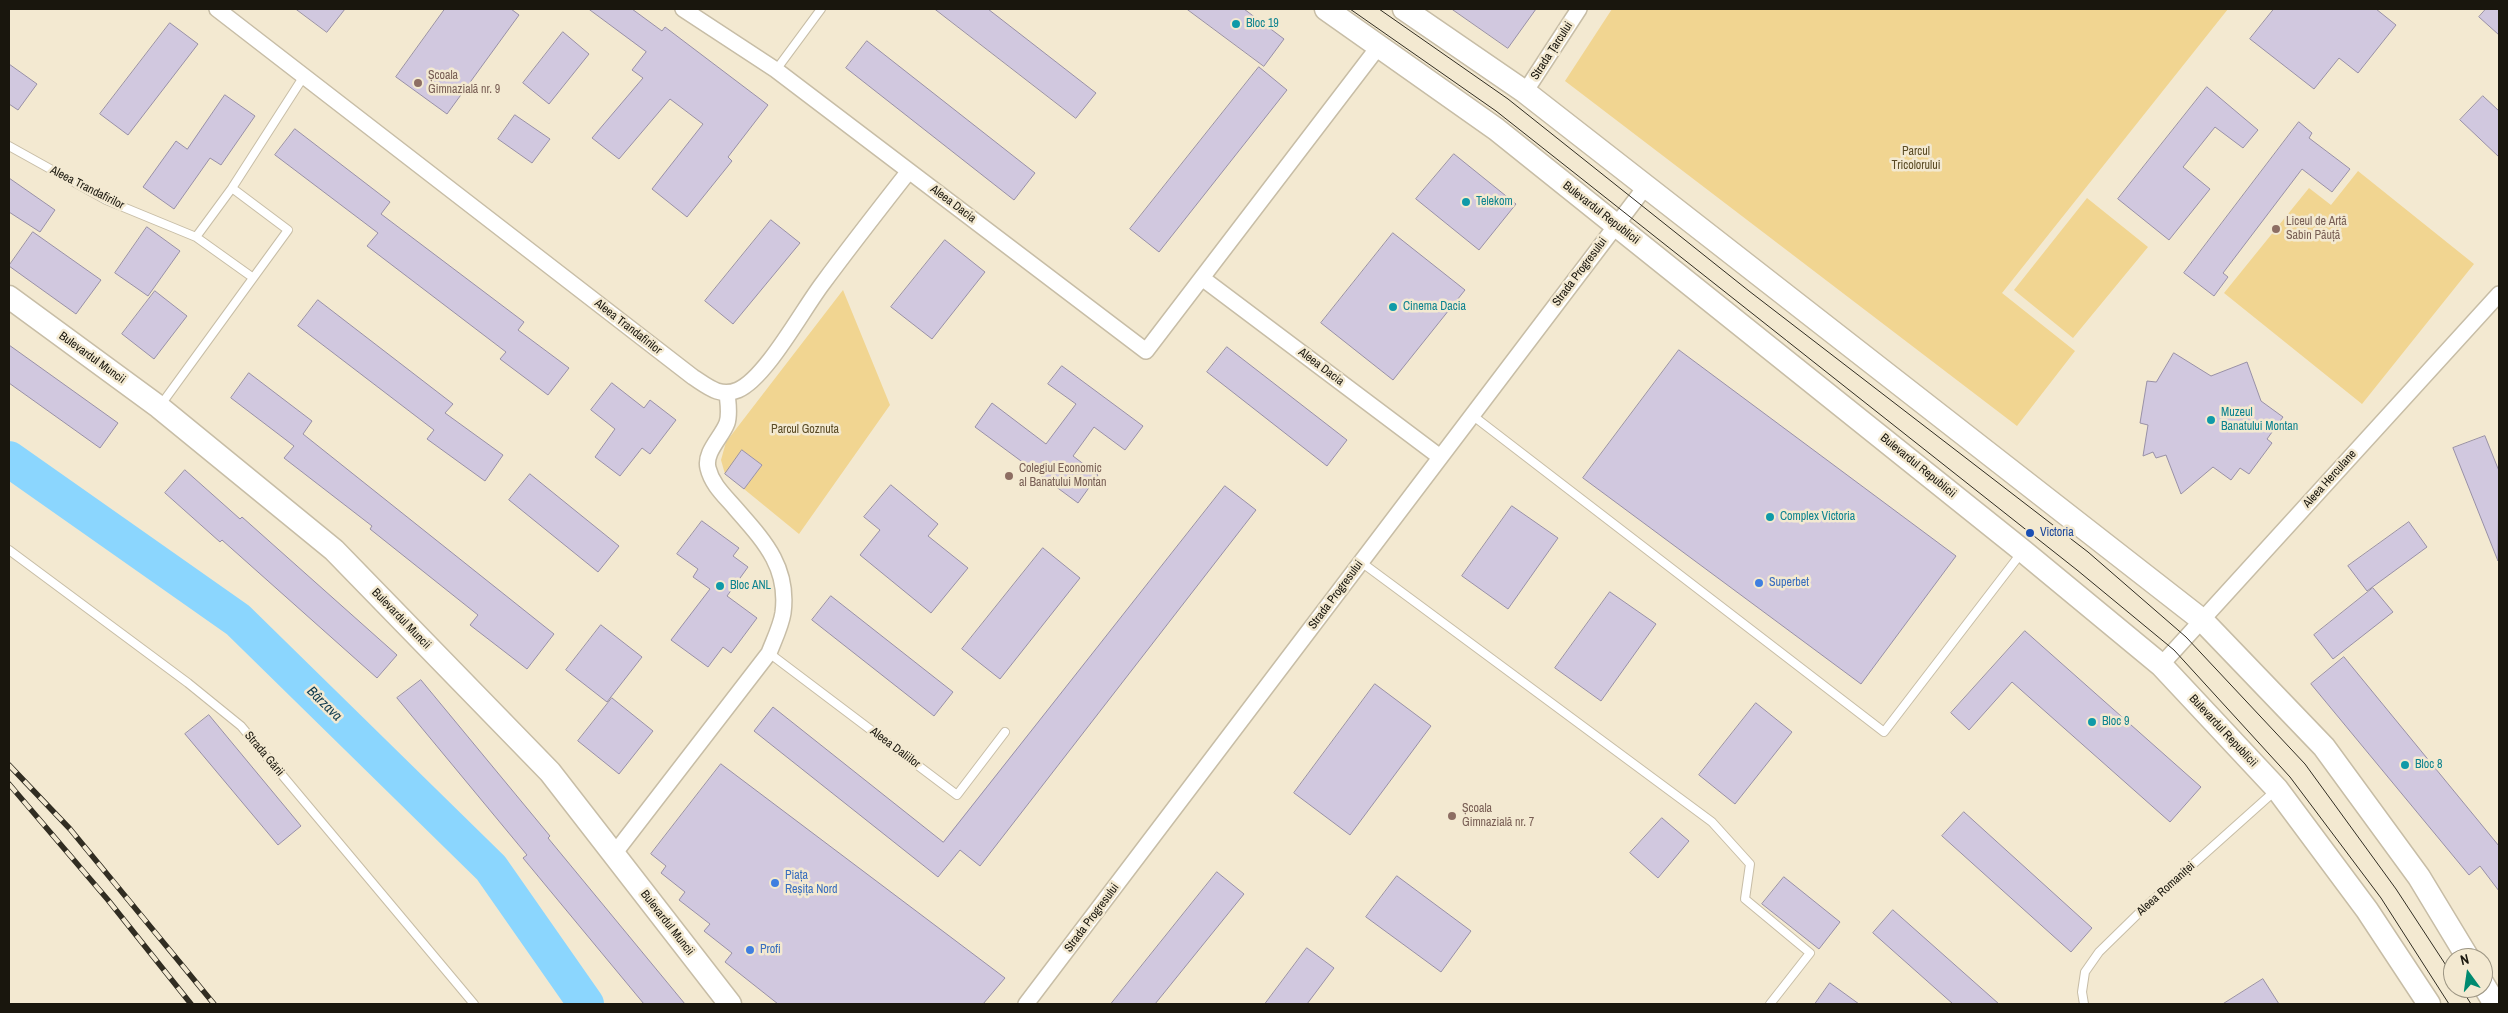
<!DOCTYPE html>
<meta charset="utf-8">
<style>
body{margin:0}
#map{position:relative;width:2508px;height:1013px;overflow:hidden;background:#f3e9d1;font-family:"Archivo Narrow",sans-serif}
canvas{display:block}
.frame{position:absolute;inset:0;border:10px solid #19160d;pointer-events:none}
.north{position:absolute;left:2443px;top:948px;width:50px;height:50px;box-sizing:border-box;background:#f3e9d1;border:1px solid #9c9583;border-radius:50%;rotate:346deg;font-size:14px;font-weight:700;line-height:20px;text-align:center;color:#19160d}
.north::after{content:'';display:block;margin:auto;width:18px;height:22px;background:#008a70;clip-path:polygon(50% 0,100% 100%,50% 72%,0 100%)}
</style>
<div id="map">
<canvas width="2508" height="1013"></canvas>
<div class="frame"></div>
<div class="north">N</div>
</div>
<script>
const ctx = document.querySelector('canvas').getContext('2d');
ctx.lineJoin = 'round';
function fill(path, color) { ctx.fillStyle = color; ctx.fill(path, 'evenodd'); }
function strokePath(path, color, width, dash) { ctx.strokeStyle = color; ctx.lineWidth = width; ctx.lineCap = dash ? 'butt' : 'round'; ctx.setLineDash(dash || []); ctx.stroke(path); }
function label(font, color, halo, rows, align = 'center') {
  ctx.font = font + ' "Archivo Narrow",sans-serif'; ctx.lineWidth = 5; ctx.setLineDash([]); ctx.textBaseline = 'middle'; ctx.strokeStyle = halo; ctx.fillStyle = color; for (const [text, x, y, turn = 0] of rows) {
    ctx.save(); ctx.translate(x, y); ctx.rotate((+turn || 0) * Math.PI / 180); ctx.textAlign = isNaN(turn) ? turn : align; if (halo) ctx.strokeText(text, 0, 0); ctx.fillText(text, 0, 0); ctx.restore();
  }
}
fill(new Path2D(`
 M1612,9h616l-226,284 73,58 -58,75 -452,-345z
 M2358,171l116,93 -112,140 -138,-111 85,-105 22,17z
 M2087,198l61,49 -75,91 -59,-48z
 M843,290l47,115 -91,129 -55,-45 18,-24 -20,-15 -17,24 -4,-14 5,-18z`), '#f1d591');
strokePath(new Path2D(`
 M9,459l229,161 253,248 95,136`), '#8bd6fe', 36);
const building = new Path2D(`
 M296,9h49l-18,23z
 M445,9h66l8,6 -72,99 -51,-37z
 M589,9h43l30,22 3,-4 103,78 -40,52 4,4 -45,56 -35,-28 51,-65 -33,-25 -51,60 -27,-21 51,-60 -11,-8 14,-18z
 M935,9h53l108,84 -20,25z
 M1187,9h57l40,30 -20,27z
 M1452,9h84l-28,39z
 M2274,9h102l20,16 -38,48 -19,-15 -25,31 -64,-50z
 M2486,9h13v26l-20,-18z
 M170,23l28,21 -70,91 -28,-21z
 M563,32l26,22 -40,50 -26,-21z
 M867,41l168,132 -21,27 -168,-132z
 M9,64l28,20 -19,26 -9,-6z
 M1259,67l28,23 -128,162 -29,-23z
 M2207,87l51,43 -15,18 -28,-21 -32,40 27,22 -41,51 -51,-41z
 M225,95l30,21 -34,49 -11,-7 -36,51 -31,-22 33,-46 11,8z
 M2483,96l16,15v46l-39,-37z
 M515,115l35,24 -18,24 -34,-24z
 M2299,122l13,11 -3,5 41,31 -18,23 -30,-23 -79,104 5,4 -14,19 -30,-23z
 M295,129l95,73 -9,12 143,108 -6,8 51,38 -21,27 -48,-36 6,-7 -139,-106 11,-13 -103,-78z
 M1454,154l62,50 -37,46 -63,-51z
 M9,178l46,32 -15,22 -31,-20z
 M771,220l29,23 -67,81 -28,-23z
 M147,227l33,24 -32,45 -33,-23z
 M33,232l68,48 -25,34 -67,-48z
 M1393,233l72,57 -72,90 -72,-57z
 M945,240l40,32 -53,67 -41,-32z
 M155,291l32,25 -33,43 -32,-25z
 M318,300l135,104 -8,9 58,42 -18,26 -58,-42 7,-9 -136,-104z
 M9,345l109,78 -18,25 -91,-65z
 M1227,347l120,93 -20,26 -120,-94z
 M1679,350l277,206 -95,128 -278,-206z
 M2174,353l37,23 36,-14 14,39 22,16 -16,22 5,4 -23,31 -9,-6 -9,12 -18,-13 -32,27 -15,-39 -10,3 -3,-6 -10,4 5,-31 -8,-2 7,-42 9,1z
 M1062,366l81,60 -18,24 -31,-23 -21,29 25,19 -20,28 -103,-76 17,-24 54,41 30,-40 -28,-20z
 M249,373l63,48 -9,13 251,200 -27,35 -57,-44 8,-10 -108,-86 2,-3 -88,-68 10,-12 -63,-48z
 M612,383l32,25 6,-8 26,20 -26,34 -8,-6 -22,28 -25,-19 20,-28 -24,-19z
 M2485,436l14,35 -1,90 -45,-113z
 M742,450l20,15 -18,24 -19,-15z
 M185,470l55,49 2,-2 155,138 -20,23 -155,-138 -2,2 -55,-49z
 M530,474l89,72 -21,26 -89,-72z
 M891,485l47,39 -10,12 40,32 -37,45 -71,-58 20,-25 -16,-13z
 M1225,486l31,24 -276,356 -20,-16 -22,27 -184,-146 19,-24 170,135z
 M1512,506l46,32 -50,71 -46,-33z
 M702,521l37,27 -6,8 15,11 -21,29 30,22 -26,35 -8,-6 -15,20 -37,-27 39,-51 -17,-12 5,-8 -21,-15z
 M2409,522l18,25 -60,44 -19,-25z
 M1043,548l37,30 -80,101 -38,-30z
 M2373,588l20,24 -60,47 -19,-24z
 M1610,592l46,32 -55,77 -46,-33z
 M831,596l122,96 -19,24 -122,-96z
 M601,625l41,32 -35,45 -41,-32z
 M2025,631l176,156 -31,35 -158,-140 -43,48 -18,-17z
 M2344,657l155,189v45l-19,-25 -11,9 -158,-191z
 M421,680l129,156 -2,2 137,166h-41l-121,-146 4,-3 -130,-157z
 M1375,684l56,42 -81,109 -56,-42z
 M612,698l41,33 -34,43 -41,-33z
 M1756,703l36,29 -57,72 -36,-29z
 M209,715l92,111 -23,19 -93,-111z
 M721,764l284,214 -22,26h-205l-53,-42 7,-9 -28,-22 6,-7 -31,-24 6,-8 -24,-19 5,-7 -15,-12z
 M1964,812l128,116 -21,24 -129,-116z
 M1662,818l27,23 -31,37 -28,-25z
 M1217,872l27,22 -89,110h-44z
 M1397,876l74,55 -30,41 -75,-55z
 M1784,877l56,45 -21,27 -57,-45z
 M1893,910l106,94h-46l-80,-71z
 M1307,948l27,20 -27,36h-42z
 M2263,979l16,25h-56z
 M1830,983l29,21h-44z`);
fill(building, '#d1c8df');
strokePath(building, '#9890a6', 1);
const lane = new Path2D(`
 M776,70l45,-61
 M9,146l97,54 90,37 56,40
 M196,237l36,-49 72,-112
 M160,406l128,-176 -56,-42
 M1472,415l412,317 138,-180
 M9,550l179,133 53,43 233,278
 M1361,562l351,260 38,42 -5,35 65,54 -40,51
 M769,653l188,142 48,-63
 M2084,1004l-2,-12 3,-20 14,-20 45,-44 132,-118`);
const street = new Path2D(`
 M217,9l476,368c14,9 27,21 45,13 28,-12 65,-81 85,-107 28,-38 57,-75 86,-112
 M683,9l93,61 370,281 233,-305
 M1525,92l54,-83
 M1202,278l238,179
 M2161,665l338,-371
 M614,854l155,-201c5,-13 12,-27 14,-40 6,-46 -19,-72 -47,-104 -11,-13 -24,-24 -28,-41 -4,-16 14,-31 19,-45 3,-9 1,-20 0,-30
 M1026,1004l620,-818`);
const secondary = new Path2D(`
 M1326,9l170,120 527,422 138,114 116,124 90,121 62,94
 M1404,9l121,83 677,528 122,127 95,130 49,81
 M9,297l150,110 175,143 216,222 180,232
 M2483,984l12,20`);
strokePath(lane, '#c7bda6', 10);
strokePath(street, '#c7bda6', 18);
strokePath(secondary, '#c7bda6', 25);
strokePath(lane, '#fff', 8);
strokePath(street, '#fff', 15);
strokePath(secondary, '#fff', 22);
strokePath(new Path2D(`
 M1350,9l146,102 581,459 97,80 116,127 91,121 68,106
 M1379,9l129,90 241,192 339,261 98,85 119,127 91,125 57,87
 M2461,988l10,16`), '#312d22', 1);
const rail = new Path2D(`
 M9,765l61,64 144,175
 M9,784l99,116 83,104`);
strokePath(rail, '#312d22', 5.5);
strokePath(rail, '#f3e9d1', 4, [11]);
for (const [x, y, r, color] of [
 [1236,24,5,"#0f9aa8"],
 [418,83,5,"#8d6e63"],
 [1466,202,5,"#0f9aa8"],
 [2276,229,5,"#8d6e63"],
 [1393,307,5,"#0f9aa8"],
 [2211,420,5,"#0f9aa8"],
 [1009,476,5,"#8d6e63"],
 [1770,517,5,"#0f9aa8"],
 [2030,533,5,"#1a4fb4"],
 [1759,583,5,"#3f7fe0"],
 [720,586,5,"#0f9aa8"],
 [2092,722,5,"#0f9aa8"],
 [2405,765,5,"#0f9aa8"],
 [1452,816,5,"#8d6e63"],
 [775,883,5,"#3f7fe0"],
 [750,950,5,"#3f7fe0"]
]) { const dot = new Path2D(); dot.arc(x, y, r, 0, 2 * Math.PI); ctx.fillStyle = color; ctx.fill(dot); strokePath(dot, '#f3e9d1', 2); }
label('12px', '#0d838f', '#f3e9d1', [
 ["Bloc 19",1246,24],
 ["Telekom",1476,202],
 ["Cinema Dacia",1403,307],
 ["Muzeul",2221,413],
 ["Banatului Montan",2221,427],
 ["Complex Victoria",1780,517],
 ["Bloc ANL",730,586],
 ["Bloc 9",2102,722],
 ["Bloc 8",2415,765]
], 'left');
label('12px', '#19160d', '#f3e9d1', [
 ["Strada Țarcului",1552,51,-57],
 ["Aleea Trandafirilor",87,188,27],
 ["Aleea Dacia",953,204,37],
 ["Bulevardul Republicii",1601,213,38],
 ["Strada Progresului",1580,272,-53],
 ["Aleea Trandafirilor",628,327,38],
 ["Bulevardul Muncii",92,358,36],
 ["Aleea Dacia",1321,367,37],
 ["Bulevardul Republicii",1918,466,39],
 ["Aleea Herculane",2330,479,-48],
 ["Strada Progresului",1336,595,-53],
 ["Bulevardul Muncii",401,619,46],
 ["Bulevardul Republicii",2223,731,47],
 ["Aleea Daliilor",895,748,37],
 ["Strada Gării",264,754,50],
 ["Aleea Romaniței",2166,889,-42],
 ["Strada Progresului",1092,918,-53],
 ["Bulevardul Muncii",667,923,52]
]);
label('12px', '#785e54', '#f3e9d1', [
 ["Școala",428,76],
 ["Gimnazială nr. 9",428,90],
 ["Liceul de Artă",2286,222],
 ["Sabin Păuță",2286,236],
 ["Colegiul Economic",1019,469],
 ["al Banatului Montan",1019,483],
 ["Școala",1462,809],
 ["Gimnazială nr. 7",1462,823]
], 'left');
label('12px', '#5a4b25', '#f3e9d1', [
 ["Parcul",1916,152],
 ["Tricolorului",1916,166],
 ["Parcul Goznuta",805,430]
]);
label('12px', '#164399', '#f3e9d1', [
 ["Victoria",2040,533]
], 'left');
label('12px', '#366cbe', '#f3e9d1', [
 ["Superbet",1769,583],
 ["Piața",785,876],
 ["Reșița Nord",785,890],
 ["Profi",760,950]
], 'left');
label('italic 14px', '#0d3a4e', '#f3e9d1', [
 ["Bârzava",324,704,44]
]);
</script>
